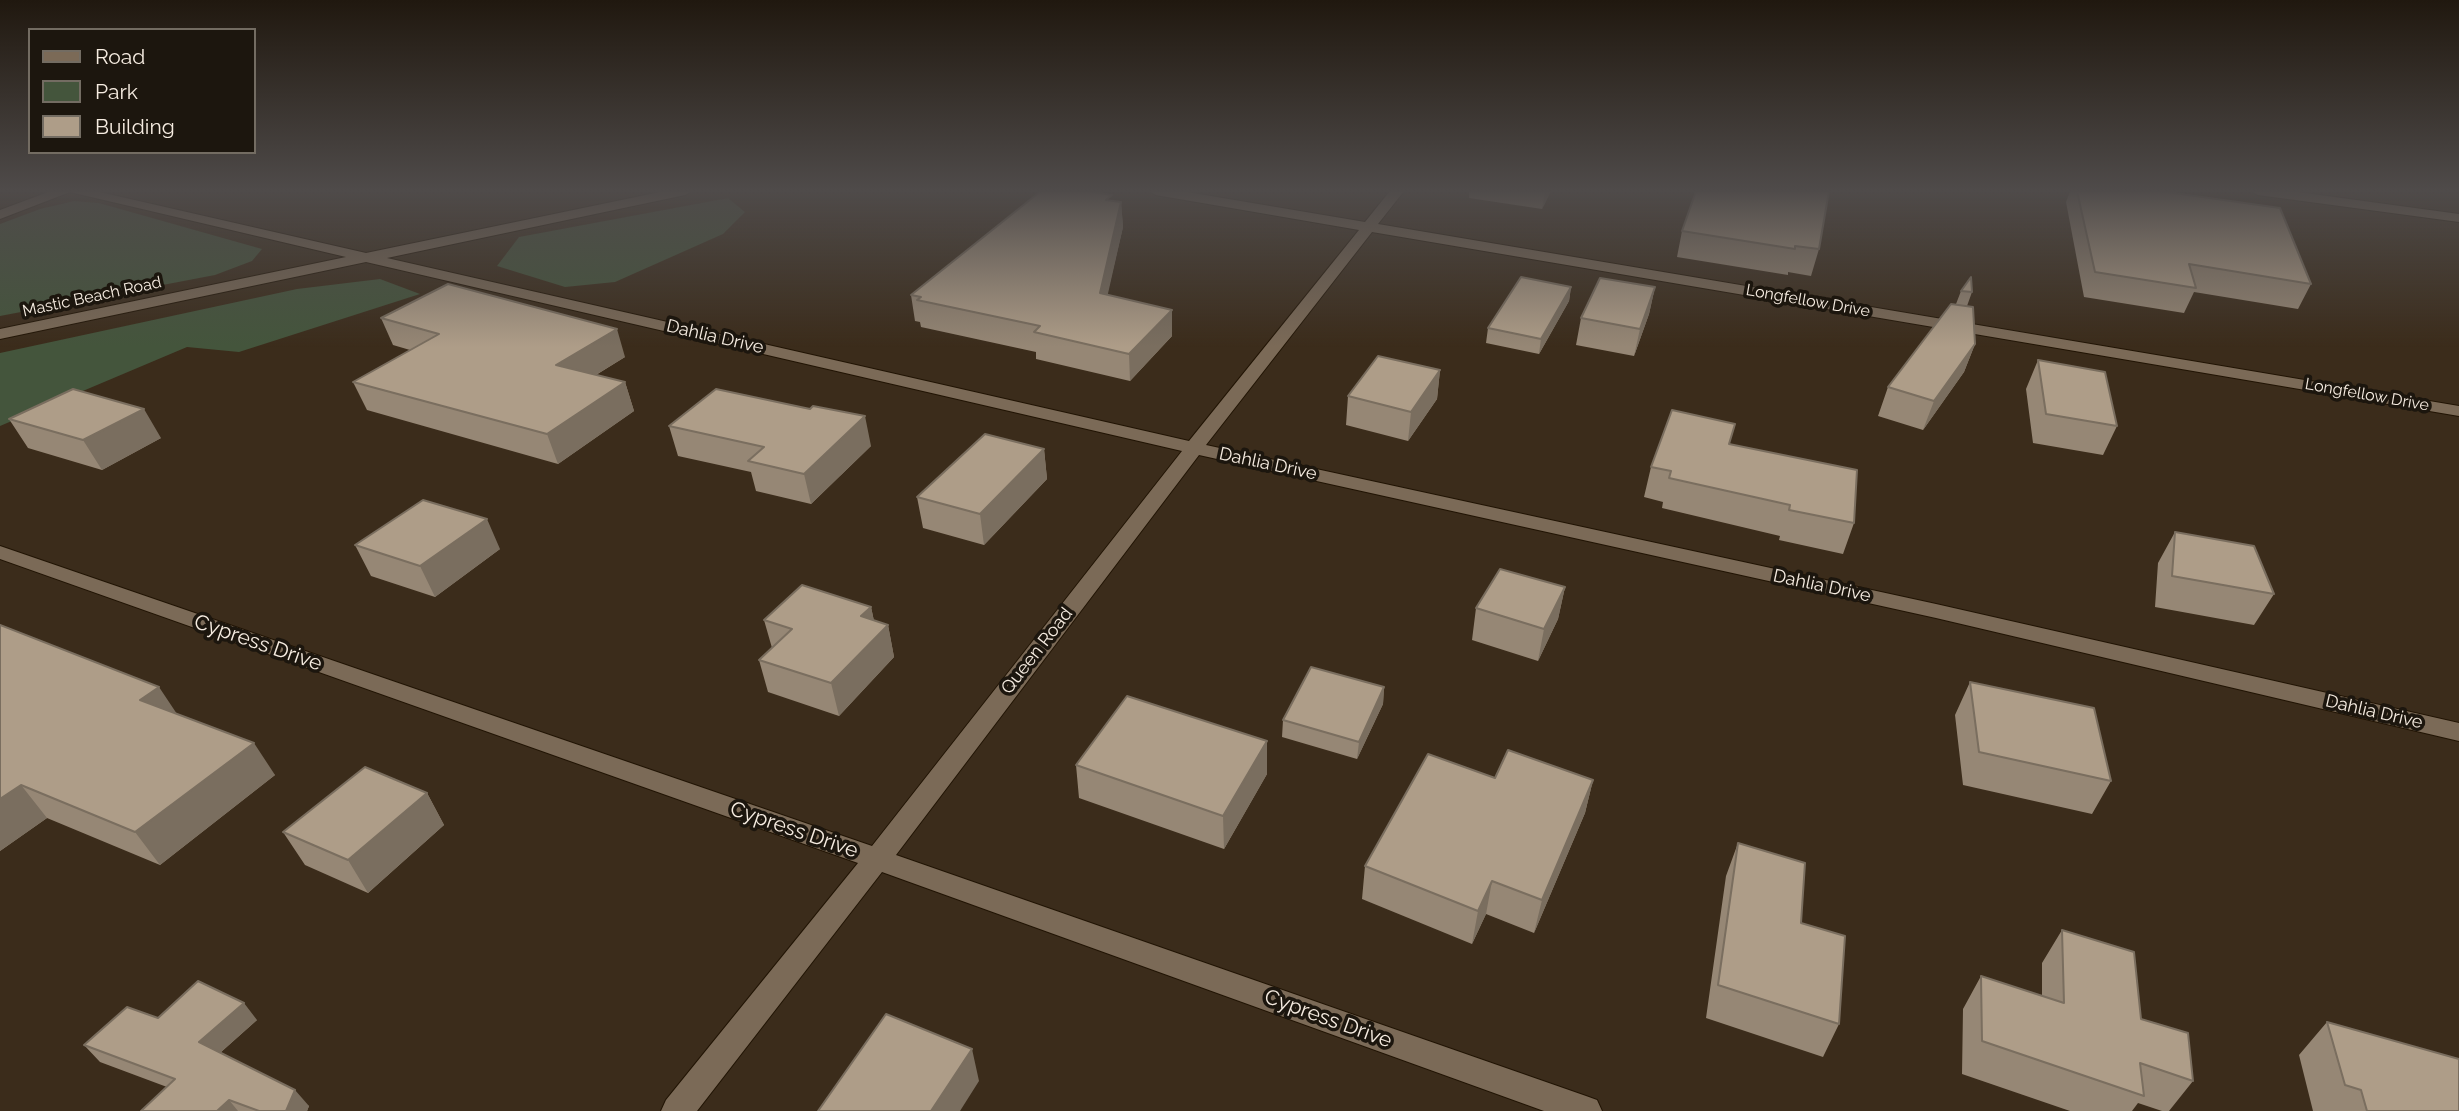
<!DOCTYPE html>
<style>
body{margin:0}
#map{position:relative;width:2459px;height:1111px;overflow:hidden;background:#3b2c1b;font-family:Raleway,sans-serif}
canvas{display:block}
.legend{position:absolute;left:28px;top:28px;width:228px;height:126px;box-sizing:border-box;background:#1c160e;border:2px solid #736c62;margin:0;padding:9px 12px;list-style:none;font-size:21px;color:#f6ece1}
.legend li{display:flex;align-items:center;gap:14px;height:35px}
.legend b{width:35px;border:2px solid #736c62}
</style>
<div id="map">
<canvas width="2459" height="1111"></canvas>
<ul class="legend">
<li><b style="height:9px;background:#7b6a57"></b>Road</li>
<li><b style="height:19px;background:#44553c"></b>Park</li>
<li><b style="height:19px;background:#ae9d88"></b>Building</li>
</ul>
</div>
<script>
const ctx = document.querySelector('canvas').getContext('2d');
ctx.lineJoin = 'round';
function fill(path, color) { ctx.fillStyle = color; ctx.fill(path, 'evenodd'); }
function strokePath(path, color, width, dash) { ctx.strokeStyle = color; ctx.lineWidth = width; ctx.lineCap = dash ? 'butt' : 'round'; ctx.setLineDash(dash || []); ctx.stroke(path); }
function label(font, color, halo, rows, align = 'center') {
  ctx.font = font + ' Raleway,sans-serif'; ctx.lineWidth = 7; ctx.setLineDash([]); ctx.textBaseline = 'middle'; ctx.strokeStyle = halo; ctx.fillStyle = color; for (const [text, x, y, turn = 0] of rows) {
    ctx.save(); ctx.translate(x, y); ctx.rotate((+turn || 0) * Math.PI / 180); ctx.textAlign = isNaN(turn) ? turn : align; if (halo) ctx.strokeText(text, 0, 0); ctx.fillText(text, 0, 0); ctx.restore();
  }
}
fill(new Path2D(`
 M728,198l17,14 -22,22 -108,48 -50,5 -68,-21 22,-29z
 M74,201l25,2 163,46 -10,12 -37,14 -215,41v-92l40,-15z
 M380,279l40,15 -181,58 -52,-5 -187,79v-73l297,-64z`), '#44553c');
const minor = new Path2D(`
 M51,191h44l271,62 299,-62h27l-7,4 -298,63 802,183 170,-211 -203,-35 -7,-4h32l184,31 25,-31h14l-26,33 1081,182v10l-1087,-184 -166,213 730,159 523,119v18l-523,-123 -737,-163 -303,400 690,241 11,4 5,11h-58l-662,-239 -185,239h-36l5,-11 192,-237 -858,-304v-13l872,300 310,-395 -816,-189 -366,77v-10l346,-72 -276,-65 -70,27v-9z
 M2251,191h39l169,23v8l-201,-27z`);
strokePath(minor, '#211404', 2);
fill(minor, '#7b6a57');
fill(new Path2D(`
 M1469,191h82l-9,18 -73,-11z
 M1696,191l123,58 -8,27 -23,-4v3l-111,-18 5,-26z
 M2070,191h90l151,93 -13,25 -104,-17 -10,21 -100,-16 -18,-95z
 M1112,201l9,1 2,25 -16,68 65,41 -42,45 -94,-22v-7l-115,-25 -1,-5 -5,-1 -4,-26z
 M1571,287l-2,14 -30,53 -53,-11 2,-15z
 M1655,287l-6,27 -15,42 -58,-11 5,-27z
 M1961,291l11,1 -5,14 8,38 -11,28 -41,58 -45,-14 10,-29 68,-83z
 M381,318l244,39 -29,18 29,7 9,29 -76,53 -191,-54 -14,-28 57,-32 -17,-5z
 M2038,360l79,66 -14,29 -70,-12 -7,-54z
 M1440,370l-3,29 -29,42 -62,-16 2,-29z
 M9,419l152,19 -59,32 -74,-22z
 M669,426l202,20 -60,58 -55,-13 -5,-19 -73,-16z
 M1729,445l125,78 -11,31 -64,-14 1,-4 -118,-28 1,-6 -19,-5 7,-30z
 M1044,449l3,30 -63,66 -61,-17 -6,-31z
 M2175,532l99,62 -20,31 -99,-18 3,-44z
 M355,545l145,4 -65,48 -64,-21z
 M1565,587l-7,32 -20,42 -66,-21 4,-32z
 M871,607l3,14 14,4 6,32 -55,59 -71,-24 -9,-32 13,-12 -8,-28z
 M0,625l177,89 98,61 -115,90 -113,-47 -47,33z
 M1970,682l141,99 -19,33 -129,-29 -8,-70z
 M1384,687l-1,17 -26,55 -75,-22 1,-17z
 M1076,765l191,9 -43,75 -145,-51z
 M1495,778l98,2 -8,33 -51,120 -48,-19 -14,30 -110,-45 3,-33z
 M427,793l17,32 -76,68 -63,-28 -22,-33z
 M1738,843l63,80 38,101 -16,33 -117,-39 20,-142z
 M2062,930l79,89 52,62 -24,30h-7l-24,-8 -6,8h-62l-108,-37 1,-65 18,-33 61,20v-33z
 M158,1018l99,2 -37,33 89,53 -2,5h-166l26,-24 -67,-25 -16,-17z
 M2327,1022l132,89h-146l-14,-56z`), '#968775');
fill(new Path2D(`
 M1545,191h6l-9,18z
 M1121,202l2,25 -21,93 -2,-27z
 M1571,287l-2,14 -30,53 2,-15z
 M1655,287l-6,27 -15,42 6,-27z
 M1172,310v26l-42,45 -1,-27z
 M617,329l8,28 -59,36 -10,-28z
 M1975,344l-11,28 -41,58 11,-29z
 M1440,370l-3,29 -29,42 3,-29z
 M625,382l9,29 -76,53 -11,-30z
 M144,409l17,29 -59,32 -19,-30z
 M865,416l6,30 -60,58 -7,-30z
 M1044,449l3,30 -63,66 -4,-31z
 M487,519l13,30 -65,48 -15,-31z
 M1565,587l-7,32 -20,42 6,-32z
 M871,607l6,28 11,-10 6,32 -55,59 -8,-33 30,-67z
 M159,687l22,33 -41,-20z
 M1384,687l-1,17 -26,55 2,-17z
 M1267,741v33l-43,75 -1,-33z
 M254,743l21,32 -115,90 -25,-33z
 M1593,780l-8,33 -51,120 8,-33z
 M21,785l26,33 -47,33v-52z
 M427,793l17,32 -76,68 -20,-33z
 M1492,881l-6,33 -14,30 6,-33z
 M244,1003l13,17 -44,39 -14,-17z
 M972,1049l7,32 -19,30h-29z
 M295,1090l14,16 -2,5h-21z
 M229,1100l9,11h-21z`), '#7a6e5f');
const building = new Path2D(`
 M1041,191h48l23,4 -6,5 15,2 -21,91 72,17 -43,44 -95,-22 6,-6 -123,-26 4,-3 -10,-2z
 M1696,191h133l-10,58 -24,-3v3l-113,-18z
 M2077,191h83l120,17 31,76 -122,-20 7,24 -101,-16z
 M1521,277l50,10 -30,52 -53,-11z
 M1971,277l1,15 -11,-1z
 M1600,278l55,9 -15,42 -59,-11z
 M448,284l169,45 -61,36 69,17 -78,52 -194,-52 86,-48 -58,-16z
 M1951,304l22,3 2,37 -41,57 -46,-14z
 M1378,356l62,14 -29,42 -63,-16z
 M2038,360l67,12 12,54 -71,-12z
 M73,389l71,20 -61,31 -74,-21z
 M716,389l94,20 3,-3 52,10 -61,58 -56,-13 16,-14 -95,-21z
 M1672,410l63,14 -6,20 128,26 -3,53 -65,-13 1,-5 -121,-27 2,-7 -20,-4z
 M985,434l59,15 -64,65 -63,-17z
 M423,500l64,19 -67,47 -65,-21z
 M2175,532l79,14 20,48 -102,-18z
 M1500,569l65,18 -21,42 -68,-21z
 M802,585l69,22 -10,9 27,9 -57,58 -72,-23 33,-31 -28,-9z
 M0,625l159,62 -19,13 114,43 -119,89 -114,-47 -21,14z
 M1311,667l73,20 -25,55 -76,-22z
 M1970,682l124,26 17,73 -132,-29z
 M1127,696l140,45 -44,75 -147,-51z
 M1508,750l85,30 -51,120 -50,-19 -14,30 -113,-45 63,-112 67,24z
 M365,767l62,26 -79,67 -65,-28z
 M1738,843l67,20 -4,60 44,13 -6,88 -121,-39z
 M2062,930l72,22 7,67 47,14 5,48 -53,-18 4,33 -162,-55 -1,-65 83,27z
 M198,981l46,22 -45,39 96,48 -9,21h-27l-30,-11 -12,11h-76l34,-32 -91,-34 43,-38 31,11z
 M886,1014l86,35 -41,62h-113z
 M2327,1022l132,37v52h-92l-6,-21 -16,-5z`);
fill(building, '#ae9d88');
strokePath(building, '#7a6e5f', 2);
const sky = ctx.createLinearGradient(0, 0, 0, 347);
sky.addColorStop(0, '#20180f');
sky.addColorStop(0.55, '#4f4b4a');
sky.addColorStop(1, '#4f4b4a00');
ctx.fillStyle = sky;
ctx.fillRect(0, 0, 2459, 347);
label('16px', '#f6ece1', '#1c160e', [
 ["Mastic Beach Road",92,297,-12],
 ["Longfellow Drive",1808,301,10],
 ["Longfellow Drive",2367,395,10]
]);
label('18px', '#f6ece1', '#1c160e', [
 ["Dahlia Drive",715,337,13],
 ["Dahlia Drive",1268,464,12],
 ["Dahlia Drive",1822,586,12],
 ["Queen Road",1037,651,-52],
 ["Dahlia Drive",2374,712,13]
]);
label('21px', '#f6ece1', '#1c160e', [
 ["Cypress Drive",258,643,19],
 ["Cypress Drive",794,830,19],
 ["Cypress Drive",1328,1019,20]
]);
</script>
